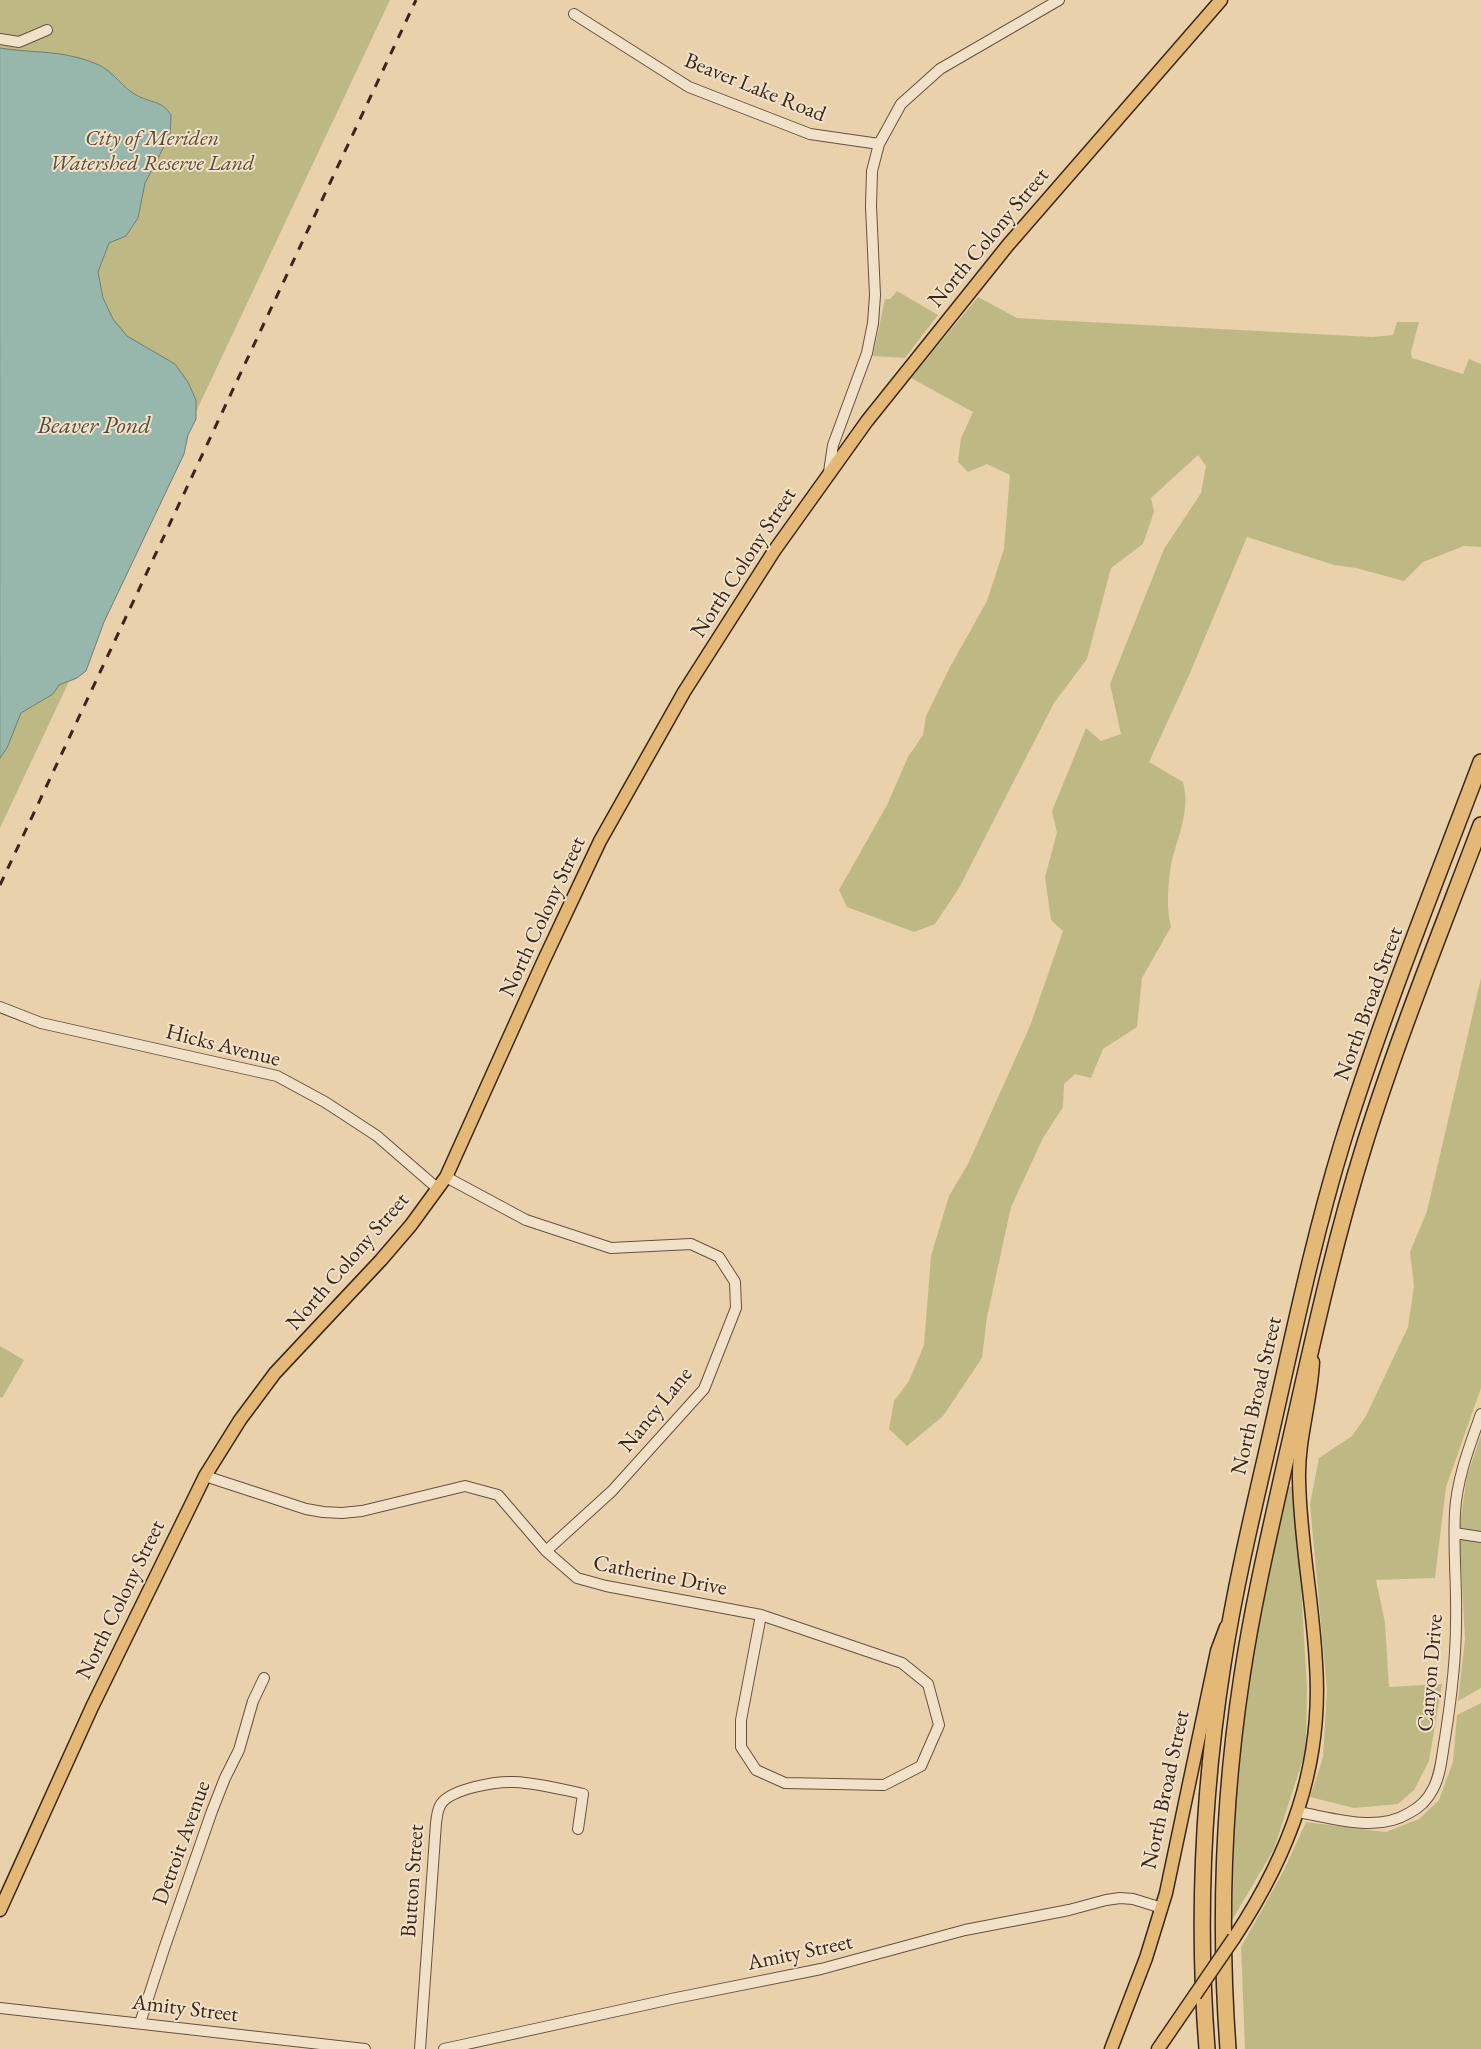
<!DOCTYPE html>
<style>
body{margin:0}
canvas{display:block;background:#e9d1ac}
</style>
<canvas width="1481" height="2049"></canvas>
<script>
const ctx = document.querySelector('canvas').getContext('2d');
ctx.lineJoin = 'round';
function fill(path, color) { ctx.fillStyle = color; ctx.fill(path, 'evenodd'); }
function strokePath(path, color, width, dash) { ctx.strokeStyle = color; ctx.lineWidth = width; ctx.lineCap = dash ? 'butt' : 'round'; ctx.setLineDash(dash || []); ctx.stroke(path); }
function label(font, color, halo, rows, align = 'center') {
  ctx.font = font + ' "EB Garamond",serif'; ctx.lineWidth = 4; ctx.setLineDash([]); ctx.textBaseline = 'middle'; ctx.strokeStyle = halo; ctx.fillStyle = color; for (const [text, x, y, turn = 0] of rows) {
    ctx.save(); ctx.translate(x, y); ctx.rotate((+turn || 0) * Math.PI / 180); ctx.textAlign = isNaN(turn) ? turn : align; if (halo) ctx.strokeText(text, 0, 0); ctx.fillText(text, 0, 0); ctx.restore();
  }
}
fill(new Path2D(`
 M0,0h390l-390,828z
 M897,291l41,24 -33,43 -32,-2 12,-57h5z
 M978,297l39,21 34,2 321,17 21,-2 4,-13h22l-8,30 1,6 51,16 6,-15 12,5v183l-17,-1 -41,16 -19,19 -48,-13 -22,-3 -87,-28 -57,136 -41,89 34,20c8,29 -6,55 -12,83 -3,20 -5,44 0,62l-29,51 -5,49 -34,22 -12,29 -16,-4 -11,10 -1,23 -20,31 -32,69 -24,110 -5,41 -39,58 -36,30 -18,-17 5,-28 15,-20 15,-36 7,-89 18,-60 19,-32 62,-138 33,-95 -12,-11 -6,-43 12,-44 -5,-22 34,-83 15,13 20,-7 -11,-50 54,-135 37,-56 5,-27 -8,-11 -47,43 3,14 -11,32 -32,24 -24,91 -33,44 -95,185 -24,36 -21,8 -67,-25 -8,-17 48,-85 21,-48 15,-22 3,-19 24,-49 37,-66 17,-52 6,-74 -23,-11 -19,8 -10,-10 3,-24 12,-26 -62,-34z
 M1481,978v410l-35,99 -11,91 -59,2 9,43 4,64 53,-3 -13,77 -15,29 -16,14 -44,4 -44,-11 13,-40 4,-67 -17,-186 9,-46 33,-22 14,-20 42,-89 6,-41 -4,-34 17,-41z
 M0,1346l24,14 -22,38 -2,-1z
 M1481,1435v253l-23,13 7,-62 -6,-110 8,-52z
 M1295,1486l12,201 -1,63 -32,99 -42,71c2,-50 1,-102 6,-152 10,-95 28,-189 50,-281z
 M1481,1703v346h-236l-4,-102 42,-75 23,-50 80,10 33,-13 20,-19 14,-38 4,-47z`), '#beb984');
const water = new Path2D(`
 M0,48c37,6 64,1 101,18 13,7 21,21 35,29 14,8 26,5 35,20l-1,20 -25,48 -7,35 -12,18 -17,7 -11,29 5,26 10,21 14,17 48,28 13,18 8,18v19l-8,16 -4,19 -80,168 -18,49 -9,7 -18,7 -6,9 -32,19 -14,35 -7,10z`);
fill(water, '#97b7ac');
strokePath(water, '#727d72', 1);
const minor = new Path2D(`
 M574,14l115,73 121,47 69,10
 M0,39l19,3 28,-12
 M829,472l4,-27 34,-92 6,-30 2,-28 -4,-89 1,-35 7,-27 22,-40 39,-35 119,-69
 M0,1007l41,16 236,53 48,26 52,34 60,52
 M446,1177l80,43 85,28 80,-4 28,13 16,25 1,26 -32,81 -92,102 -66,60
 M205,1476l101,33 17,3 19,1 20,-2 103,-25 33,9 48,56 31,27 29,8 155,29 141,48 26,21 11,41 -18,41 -37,19 -99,-2 -29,-13 -15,-23v-27l20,-105
 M1455,1533l26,4
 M1298,1812c35,6 79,21 111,1 10,-5 19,-14 24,-24 8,-15 9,-34 12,-51 6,-38 11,-78 11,-116 1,-37 -3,-73 -1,-110 2,-34 15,-67 26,-98
 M0,2008l365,41
 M140,2023l25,-77 47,-135 13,-33 14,-28 14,-49 11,-23
 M420,2049l16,-226c1,-6 1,-13 5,-19 10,-15 55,-23 73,-22 23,1 47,7 69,12l-5,35
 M444,2049l232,-51 145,-29 144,-39 104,-20 37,-10 14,-2 13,1 29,9`);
const major = new Path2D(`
 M0,1910l92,-203 113,-231 35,-56 35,-47 106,-113 30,-35 35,-48 97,-215 57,-121 84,-149 90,-141 93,-130 141,-176 213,-245
 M1234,1938c56,-85 89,-172 82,-274 -3,-62 -16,-123 -17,-185 -1,-40 12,-77 14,-117
 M1111,2049l35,-91 20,-65 51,-242 9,-24
 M1158,2049l37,-54`);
const highway = new Path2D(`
 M1207,2049c-10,-128 -4,-258 16,-385 11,-71 27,-140 43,-209 24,-104 45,-209 76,-311 40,-129 91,-255 139,-382
 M1228,2049c-9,-124 -5,-249 14,-373 11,-73 28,-145 44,-217 24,-105 46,-210 78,-313 34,-109 77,-215 117,-321`);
strokePath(minor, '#665140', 12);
strokePath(major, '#3a261c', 15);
strokePath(highway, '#3a261c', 18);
strokePath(minor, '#f1e1c9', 10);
strokePath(major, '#e4b876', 12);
strokePath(highway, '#e4b876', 15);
strokePath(new Path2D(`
 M0,885l416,-885`), '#3a261c', 3, [9, 9]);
const majorBridge = new Path2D(`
 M1195,1995l39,-57`);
strokePath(majorBridge, '#3a261c', 15, []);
strokePath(majorBridge, '#e4b876', 12);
label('22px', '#3a261c', '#f1e1c9', [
 ["Beaver Lake Road",755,88,22],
 ["North Colony Street",989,238,-50],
 ["North Colony Street",744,563,-57],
 ["North Colony Street",543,917,-65],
 ["North Broad Street",1369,1004,-70],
 ["Hicks Avenue",223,1046,14],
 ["North Colony Street",348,1262,-49],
 ["North Broad Street",1257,1396,-77],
 ["Nancy Lane",656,1410,-51],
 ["Catherine Drive",660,1576,11],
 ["North Colony Street",121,1600,-64],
 ["Canyon Drive",1431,1673,-85],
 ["North Broad Street",1166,1790,-78],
 ["Detroit Avenue",182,1843,-70],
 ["Button Street",413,1881,-86],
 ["Amity Street",800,1953,-12],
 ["Amity Street",185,2009,7]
]);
label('italic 22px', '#5b4b36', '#f1e1c9', [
 ["City of Meriden",152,139],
 ["Watershed Reserve Land",152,164]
]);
label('italic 24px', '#514a40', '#f1e1c9', [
 ["Beaver Pond",94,426]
]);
</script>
